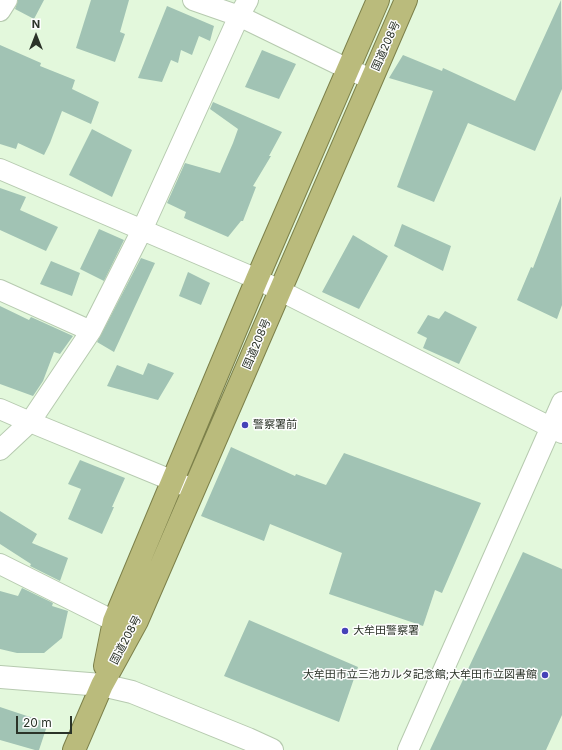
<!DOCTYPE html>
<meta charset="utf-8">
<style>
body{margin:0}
#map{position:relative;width:562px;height:750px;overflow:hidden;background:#e3f8dc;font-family:Inter,sans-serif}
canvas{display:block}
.north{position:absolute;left:16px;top:16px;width:40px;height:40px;-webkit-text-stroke:3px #fefefe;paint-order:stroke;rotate:0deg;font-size:11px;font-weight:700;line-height:16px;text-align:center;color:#2b3328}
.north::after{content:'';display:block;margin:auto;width:14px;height:18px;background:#2b3328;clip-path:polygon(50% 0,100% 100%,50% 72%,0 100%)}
.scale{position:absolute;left:16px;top:716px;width:56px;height:18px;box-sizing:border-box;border:2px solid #2b3328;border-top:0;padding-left:5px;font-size:12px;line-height:14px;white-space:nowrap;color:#2b3328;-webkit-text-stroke:3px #fefefe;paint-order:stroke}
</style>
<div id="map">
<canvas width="562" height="750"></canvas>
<div class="north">N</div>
<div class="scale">20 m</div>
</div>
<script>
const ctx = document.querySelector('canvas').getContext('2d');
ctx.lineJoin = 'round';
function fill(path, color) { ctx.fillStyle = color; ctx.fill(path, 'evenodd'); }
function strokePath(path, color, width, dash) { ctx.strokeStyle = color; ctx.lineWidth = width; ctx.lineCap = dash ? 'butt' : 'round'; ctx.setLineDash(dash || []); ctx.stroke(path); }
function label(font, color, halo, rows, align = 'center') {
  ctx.font = font + ' Inter,"Noto Sans JP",sans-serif'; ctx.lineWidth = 3; ctx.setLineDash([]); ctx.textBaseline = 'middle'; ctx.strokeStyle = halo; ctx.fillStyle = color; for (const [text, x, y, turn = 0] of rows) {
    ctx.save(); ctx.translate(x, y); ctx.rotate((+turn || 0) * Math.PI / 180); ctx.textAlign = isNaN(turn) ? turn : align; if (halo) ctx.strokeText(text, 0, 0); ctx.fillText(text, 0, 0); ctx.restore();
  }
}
fill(new Path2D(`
 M18,0h26l-10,19 -19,-10z
 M91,0h38l-9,32 5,2 -10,28 -39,-14z
 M561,0l1,89 -27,62 -67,-28 -34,79 -37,-15 36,-96 -44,-13 14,-23 39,16 1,-3 72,33z
 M167,6l47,20 -4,15 -11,-5 -7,19 -11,-5 -3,13 -7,-3 -9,22 -24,-4z
 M0,45l41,18 -1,3 35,14 -3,9 27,13 -8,22 -29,-13 -12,32 -6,12 -26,-12 -2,6 -16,-5z
 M262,50l34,14 -17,35 -34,-12z
 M213,102l69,30 -13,24h2l-18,30 3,1 -13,34h-2l-13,16 -44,-19 2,-6 -19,-9 18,-40 35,10 13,-30 5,-14 -28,-20z
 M92,129l40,21 -20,47 -43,-22z
 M0,188l26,9 -6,13 38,17 -12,24 -46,-21z
 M561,196l1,109 -5,14 -40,-19 14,-33 2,1z
 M402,224l49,22 -8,25 -49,-25z
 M99,229l25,11 -20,41 -24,-12z
 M353,235l35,21 -29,53 -37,-17z
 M141,258l14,5 -41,89 -17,-10z
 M51,261l29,12 -8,23 -32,-12z
 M188,272l22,11 -9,22 -22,-9z
 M0,306l29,14 2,-3 42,19 -13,18 -6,-2 -11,29 -10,15 -33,-12z
 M445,311l32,16 -18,37 -36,-16 4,-10 -10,-5 11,-18 11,4z
 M148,363l26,10 -16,27 -51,-14 10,-21 26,10z
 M231,447l64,29 1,-2 30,11 18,-32 137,50 -39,90 -7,-3 -12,36 -94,-32 13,-41 -72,-29 -6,17 -63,-25z
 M80,460l45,18 -13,29h2l-12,27 -34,-15 13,-30 -13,-5z
 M0,511l37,23 -5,9 36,15 -8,23 -30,-15 1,-2 -31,-20z
 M523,552l39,17v146l-16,35h-116z
 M22,588l31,15 -1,3 16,5 -6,27 -18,15h-27l-17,-4v-58l18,5z
 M249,620l109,47 -19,55 -115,-46z
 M0,707l48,16 -9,27h-4l-35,-10z`), '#a1c3b4');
const minor = new Path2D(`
 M193,0l46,16 109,53 23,10
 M0,11l7,-11
 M0,169l257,110 305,154
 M0,290l91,41
 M0,409l30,13 158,65
 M0,450l30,-28 61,-91 51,-101 97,-214 9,-16
 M0,564l114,57h17
 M408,750l154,-348`);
const tertiary = new Path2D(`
 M0,677l102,8 30,7 116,47 24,11`);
const trunk = new Path2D(`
 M105,666l9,-45 143,-342 121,-279
 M74,750l28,-65 35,-64 269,-621`);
strokePath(minor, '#b6caaf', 22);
strokePath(tertiary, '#b6caaf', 24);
strokePath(trunk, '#7c804a', 24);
strokePath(minor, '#fff', 20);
strokePath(tertiary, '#fff', 22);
strokePath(trunk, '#babb7c', 22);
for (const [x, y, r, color] of [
 [245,425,4,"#4642b8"],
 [345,631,4,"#4642b8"],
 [545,675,4,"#4642b8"]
]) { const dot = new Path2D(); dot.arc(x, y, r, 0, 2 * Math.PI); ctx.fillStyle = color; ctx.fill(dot); strokePath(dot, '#fefefe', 1.5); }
label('11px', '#2b3328', '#fefefe', [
 ["国道208号",386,46,-66],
 ["国道208号",257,344,-67],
 ["国道208号",126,640,-62]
]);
label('11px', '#2b3328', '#fefefe', [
 ["警察署前",253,425],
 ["大牟田警察署",353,631],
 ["大牟田市立三池カルタ記念館;大牟田市立図書館",537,675,"right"]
], 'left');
</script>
